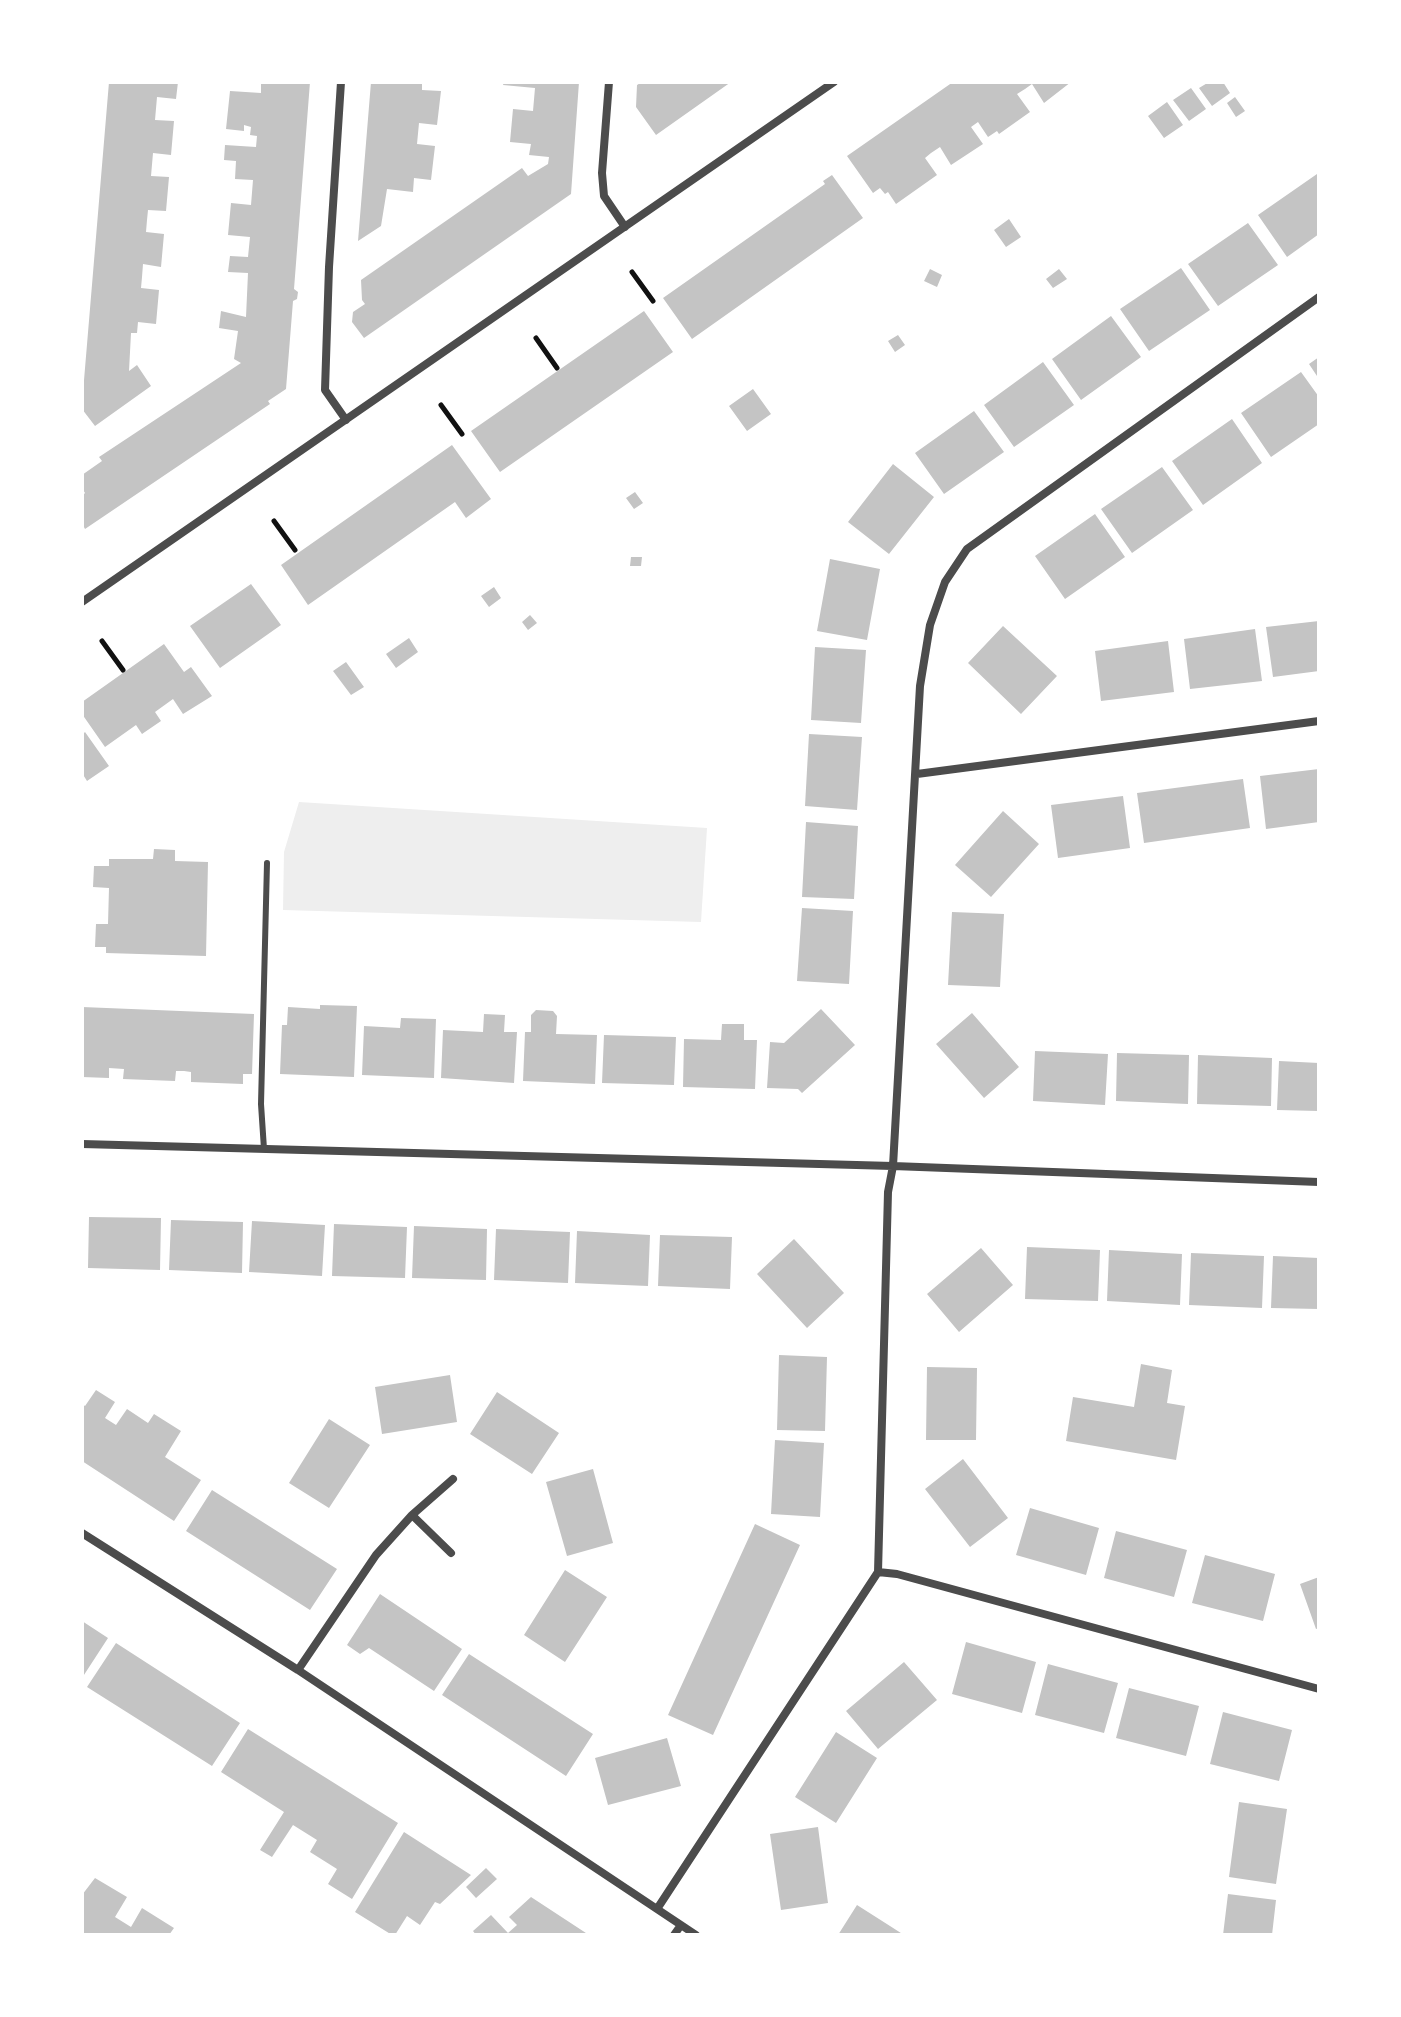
<!DOCTYPE html>
<style>
body{margin:0}
#map{position:relative;width:1401px;height:2017px;overflow:hidden;background:#fff;font-family:Commissioner,sans-serif}
canvas{display:block}
.frame{position:absolute;inset:0;border:84px solid #fff;pointer-events:none}
</style>
<div id="map">
<canvas width="1401" height="2017"></canvas>
<div class="frame"></div>
</div>
<script>
const ctx = document.querySelector('canvas').getContext('2d');
ctx.lineJoin = 'round';
function fill(path, color) { ctx.fillStyle = color; ctx.fill(path, 'evenodd'); }
function strokePath(path, color, width, dash) { ctx.strokeStyle = color; ctx.lineWidth = width; ctx.lineCap = dash ? 'butt' : 'round'; ctx.setLineDash(dash || []); ctx.stroke(path); }
fill(new Path2D(`
 M299,802l408,26 -6,94 -418,-12 1,-58z`), '#eee');
fill(new Path2D(`
 M109,82h69l-2,17 -19,-2 -2,23 19,1 -3,34 -18,-2 -2,23 18,1 -3,34 -18,-1 -1,10 -1,12 18,2 -3,33 -18,-3 -1,13 -1,11 18,2 -3,34 -18,-2 -1,11h-6l-2,38 8,-6 14,21 -56,40 -13,-17v-5z
 M261,82h49l-16,207 4,3 -1,7 -4,2 -7,88 -18,12 2,3 -185,125 -3,-6v-27l3,-3 -3,-5v-13l20,-14 -3,-4 142,-94 -7,-4 4,-28 -19,-3 2,-17 25,6 2,-44 -20,-1 2,-16 18,1 2,-20 -22,-2 3,-32 20,2 2,-25 -18,-1 1,-18 -12,-1 1,-15 31,2 1,-11 -7,-1 1,-8 -7,-2v6l-18,-2 4,-38 31,2z
 M371,82h51v8l19,1 -4,34 -18,-2 -2,21 18,2 -4,34 -17,-2 -1,14 -26,-3 -6,37 -23,15z
 M504,82h75l-8,112 -207,144 -12,-16 1,-10 12,-8 -3,-4 -1,-20 161,-112 6,8 20,-12 1,-7 -20,-2 2,-11 -21,-2 3,-33 20,2 2,-23 -32,-3z
 M642,82h89l-75,53 -20,-28 1,-22z
 M953,82h118l-27,21 -12,-19 -7,5 -8,5 13,18 -31,22 -2,-3 -9,6 -10,-15 -7,5 12,17 -32,21 -11,-18 -9,6 -6,5 12,17 -41,29 -8,-12 -3,2 -5,-6 -7,5 -26,-37z
 M1209,82h14l7,11 -18,13 -13,-18z
 M1191,88l15,21 -17,12 -16,-21z
 M1235,97l10,14 -9,6 -9,-14z
 M1167,102l16,23 -19,13 -16,-22z
 M1317,174l2,4v56l-32,23 -29,-42z
 M832,175l31,43 -171,121 -29,-41 162,-114 -2,-3z
 M1009,219l12,18 -15,10 -12,-17z
 M1248,223l30,42 -60,41 -30,-42z
 M1181,268l29,42 -61,41 -29,-42z
 M930,269l12,6 -5,12 -13,-6z
 M1059,269l8,10 -14,9 -7,-9z
 M644,311l29,41 -173,120 -29,-41z
 M1111,316l30,41 -60,43 -29,-41z
 M898,335l7,10 -10,7 -7,-11z
 M1319,357v22l-10,-15z
 M1043,362l31,43 -60,42 -30,-42z
 M1301,372l18,25v27l-48,33 -30,-44z
 M753,389l18,25 -24,17 -18,-25z
 M974,411l30,41 -60,42 -29,-41z
 M1232,419l30,44 -59,42 -31,-44z
 M452,445l39,54 -25,19 -11,-16 -147,103 -27,-40z
 M893,464l41,33 -45,57 -41,-32z
 M1162,467l31,43 -61,43 -31,-44z
 M635,492l8,11 -9,6 -8,-11z
 M1095,514l30,43 -60,42 -30,-43z
 M631,557h11l-1,9h-11z
 M830,559l50,10 -13,71 -50,-9z
 M251,584l30,41 -61,43 -30,-42z
 M494,587l7,11 -12,9 -8,-11z
 M530,615l7,8 -9,7 -6,-8z
 M1319,621v50l-46,6 -7,-50z
 M1003,626l54,50 -36,38 -53,-51z
 M1255,629l7,52 -72,8 -6,-50z
 M409,638l9,14 -22,16 -10,-14z
 M1168,641l6,51 -73,9 -6,-50z
 M164,644l20,28 7,-5 21,29 -29,18 -10,-15 -18,13 6,9 -19,13 -6,-9 -31,22 -23,-33v-12z
 M815,647l51,3 -5,73 -50,-3z
 M346,662l18,25 -13,8 -18,-24z
 M85,732l24,34 -22,15 -5,-8v-38z
 M809,734l53,3 -5,73 -52,-4z
 M1319,769v53l-53,7 -6,-53z
 M1243,779l7,49 -106,15 -7,-50z
 M1123,796l7,52 -72,10 -7,-53z
 M1003,811l36,33 -48,53 -36,-32z
 M806,822l52,4 -4,73 -52,-2z
 M154,849l21,1v11l33,1 -2,94 -100,-3v-6h-11l1,-23h12l1,-36 -16,-1 1,-21h15v-7h44z
 M802,908l51,3 -4,73 -52,-3z
 M952,912l52,2 -4,73 -52,-2z
 M320,1005l37,1 -3,71 -74,-3 2,-49h5l1,-18 32,2z
 M82,1007l172,7 -2,60h-9v10l-52,-2v-10l-7,-1h-8l-1,10 -52,-2 1,-10 -15,-1v10l-27,-1z
 M821,1009l34,36 -53,48 -4,-4 -31,-1 3,-46 14,1z
 M536,1010l17,1 4,5 -1,18 41,1 -2,49 -72,-3 2,-49h6v-17z
 M972,1013l47,54 -35,31 -48,-54z
 M484,1014l21,1 -1,17h13l-3,51 -73,-5 2,-48 40,2z
 M401,1018l35,1 -2,59 -72,-3 2,-49 36,2z
 M722,1024h22v16h13l-2,49 -72,-2 1,-48 37,1z
 M604,1035l72,2 -2,48 -72,-2z
 M1035,1051l73,3 -3,51 -72,-4z
 M1117,1053l72,2 -1,49 -72,-3z
 M1198,1055l74,3 -1,48 -74,-2z
 M1279,1061l40,2v48l-42,-1z
 M89,1217l72,1 -1,52 -72,-2z
 M171,1220l72,2 -1,51 -73,-3z
 M252,1221l73,4 -3,51 -73,-4z
 M334,1224l73,3 -2,51 -73,-2z
 M414,1226l73,3 -1,51 -74,-2z
 M496,1229l74,3 -2,51 -74,-3z
 M577,1231l73,4 -2,51 -73,-3z
 M660,1235l72,2 -2,52 -72,-3z
 M794,1239l50,54 -37,35 -50,-54z
 M1027,1247l73,3 -2,51 -73,-2z
 M981,1248l32,37 -54,47 -32,-38z
 M1109,1250l73,4 -2,51 -73,-4z
 M1191,1253l73,3 -2,52 -73,-3z
 M1273,1256l46,2v51l-48,-1z
 M779,1355l48,2 -2,74 -48,-1z
 M1141,1364l31,6 -5,33 18,3 -9,54 -110,-19 7,-44 61,10z
 M927,1367l50,1 -1,72h-50z
 M450,1375l7,47 -75,12 -7,-47z
 M96,1390l19,12 -10,16 11,7 11,-16 21,14 6,-9 27,17 -16,26 36,23 -27,41 -92,-60v-57l3,2z
 M497,1392l62,41 -27,41 -62,-40z
 M329,1419l41,26 -41,63 -40,-25z
 M775,1440l49,3 -4,74 -49,-3z
 M963,1459l45,59 -38,29 -45,-58z
 M593,1469l20,74 -46,13 -21,-74z
 M212,1490l125,79 -27,41 -124,-79z
 M1030,1508l69,20 -13,47 -70,-20z
 M755,1524l45,21 -87,190 -45,-20z
 M1116,1531l71,19 -13,47 -70,-19z
 M1205,1555l70,19 -12,47 -71,-18z
 M565,1570l42,27 -42,65 -41,-27z
 M1319,1577v51l-3,1 -16,-45z
 M380,1594l82,55 -28,42 -65,-43 -9,6 -13,-9z
 M82,1621l26,17 -26,40z
 M966,1642l70,20 -14,51 -70,-19z
 M116,1643l124,80 -28,43 -125,-79z
 M469,1654l124,80 -27,42 -124,-81z
 M904,1662l33,38 -59,49 -32,-38z
 M1048,1664l70,19 -14,50 -69,-18z
 M1129,1688l70,18 -13,50 -70,-18z
 M1223,1712l69,18 -13,51 -69,-17z
 M248,1729l150,94 -46,76 -24,-15 9,-15 -27,-17 7,-12 -24,-15 -21,32 -12,-7 24,-38 -63,-40z
 M836,1732l41,26 -41,65 -41,-26z
 M667,1738l14,48 -73,19 -13,-47z
 M1239,1802l48,7 -11,75 -47,-7z
 M818,1827l10,76 -47,7 -11,-76z
 M404,1832l67,43 -31,29 -5,-2 -15,23 -13,-9 -12,19h-3l-37,-23z
 M486,1868l11,11 -21,19 -10,-11z
 M95,1878l32,19 -12,20 16,10 11,-19 32,20 -5,7h-87v-40z
 M1228,1894l48,6 -4,35h-49z
 M531,1897l58,38h-113l-3,-4 18,-16 17,18 9,-8 -8,-8z
 M857,1905l33,21 14,9h-66z`), '#c4c4c4');
strokePath(new Path2D(`
 M632,272l21,29
 M536,338l21,30
 M441,405l21,29
 M274,521l21,29
 M102,641l21,29`), '#111', 5);
strokePath(new Path2D(`
 M264,1149l-3,-45 6,-241`), '#4c4c4c', 6);
strokePath(new Path2D(`
 M341,82l-12,185 -4,123 21,30
 M609,82l-7,91 2,23 21,31
 M82,602l752,-520
 M917,774l402,-53
 M82,1144l811,22 426,16
 M412,1515l39,38
 M82,1533l216,137 398,265
 M878,1572l19,2 422,115
 M298,1670l78,-115 36,-40 41,-36
 M657,1909l221,-337 10,-380 5,-26 27,-480 10,-61 15,-43 22,-33 352,-252
 M674,1935l7,-10`), '#4c4c4c', 8);
</script>
